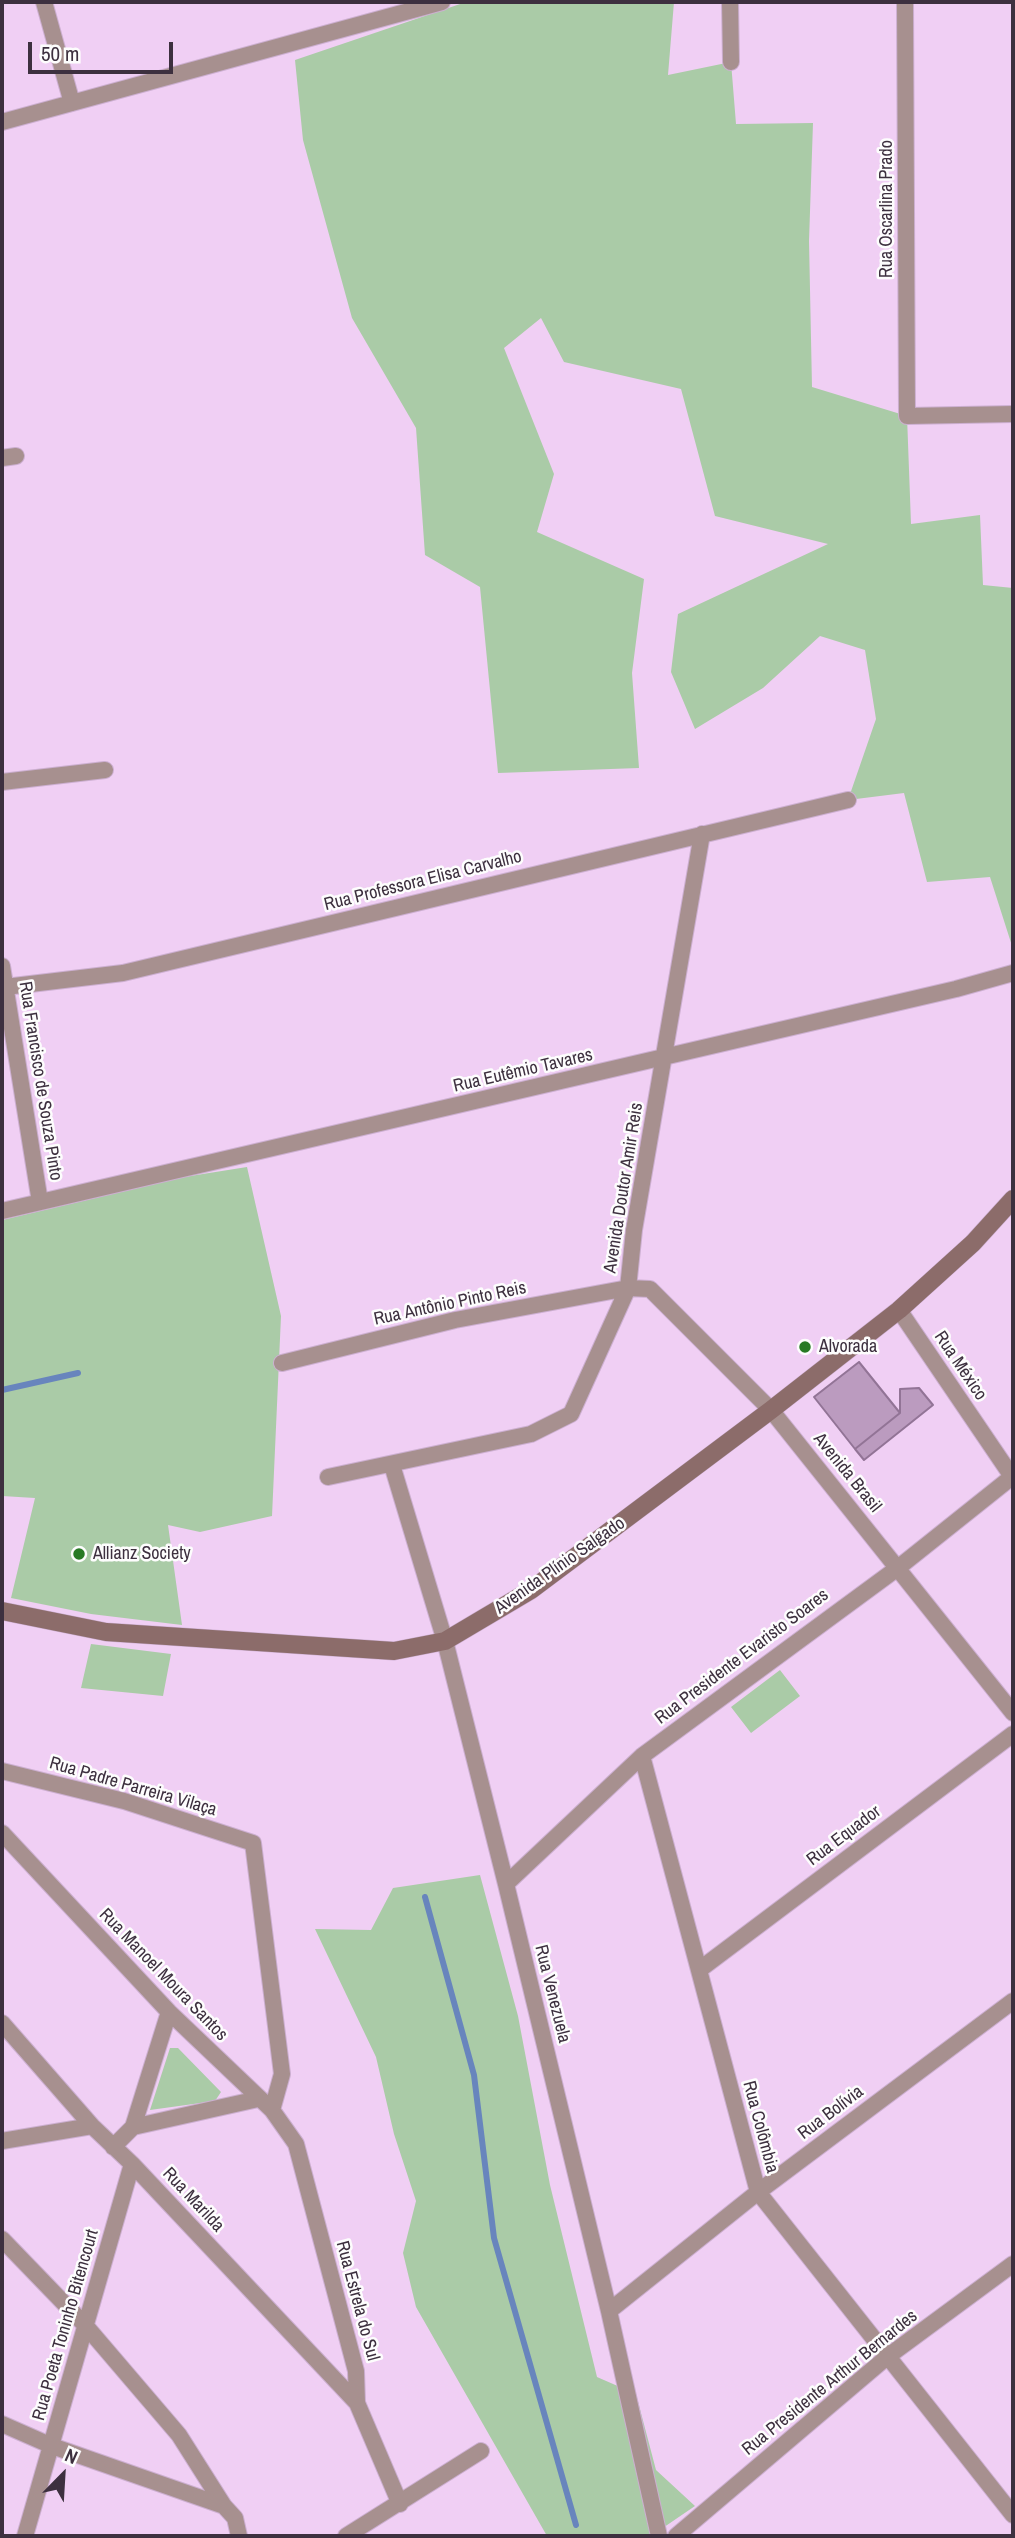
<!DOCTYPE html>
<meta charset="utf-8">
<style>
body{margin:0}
#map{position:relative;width:1015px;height:2538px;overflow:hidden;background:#f0cff4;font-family:"Archivo Narrow",sans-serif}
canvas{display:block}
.frame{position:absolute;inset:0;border:4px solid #3d303f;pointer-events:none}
.north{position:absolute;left:28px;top:2440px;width:70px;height:70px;-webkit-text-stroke:5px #fdfdfd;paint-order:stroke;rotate:24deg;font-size:19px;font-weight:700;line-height:28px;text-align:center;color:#3d303f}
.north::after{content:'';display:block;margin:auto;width:24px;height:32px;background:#3d303f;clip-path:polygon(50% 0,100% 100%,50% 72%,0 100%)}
.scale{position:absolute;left:28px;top:42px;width:145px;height:32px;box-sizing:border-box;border:4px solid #3d303f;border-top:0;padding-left:9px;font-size:21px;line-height:24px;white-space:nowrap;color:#3d303f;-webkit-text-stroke:5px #fdfdfd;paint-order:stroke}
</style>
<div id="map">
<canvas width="1015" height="2538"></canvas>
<div class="frame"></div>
<div class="north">N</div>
<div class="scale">50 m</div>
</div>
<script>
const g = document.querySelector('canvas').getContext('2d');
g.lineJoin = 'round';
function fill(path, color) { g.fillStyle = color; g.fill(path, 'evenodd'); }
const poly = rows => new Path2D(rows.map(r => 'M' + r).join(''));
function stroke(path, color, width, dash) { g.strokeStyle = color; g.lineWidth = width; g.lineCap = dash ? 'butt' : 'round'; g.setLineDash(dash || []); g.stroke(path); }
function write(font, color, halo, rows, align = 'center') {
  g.font = font + ' "Archivo Narrow",sans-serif'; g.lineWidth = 5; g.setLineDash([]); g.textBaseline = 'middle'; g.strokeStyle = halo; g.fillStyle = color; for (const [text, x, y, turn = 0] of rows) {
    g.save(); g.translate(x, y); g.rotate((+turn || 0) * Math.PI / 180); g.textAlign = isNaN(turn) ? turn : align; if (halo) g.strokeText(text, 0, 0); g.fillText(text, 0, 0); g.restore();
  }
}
const green = poly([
 [466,2,674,2,668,75,731,62,736,124,813,123,809,241,812,387,907,416,911,524,980,515,983,585,1013,588,1013,949,990,877,927,882,904,793,848,800,876,719,865,650,820,636,763,688,695,729,671,672,678,614,828,544,715,516,681,389,564,362,541,318,504,348,554,474,537,532,644,579,632,673,639,768,498,773,480,587,425,555,416,428,352,318,303,140,295,60],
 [247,1167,281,1316,272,1516,200,1532,168,1525,182,1625,91,1614,11,1598,35,1498,2,1496,2,1220,184,1177],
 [91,1644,171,1654,163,1696,81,1688],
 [780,1670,800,1696,751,1733,731,1707],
 [480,1875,518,2016,550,2185,597,2377,636,2394,656,2470,695,2506,651,2536,547,2536,416,2307,403,2253,416,2201,394,2134,376,2057,315,1929,371,1930,393,1888],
 [170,2048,178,2048,221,2092,215,2101,150,2110]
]);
const stream = poly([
 [2,1390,78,1373],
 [425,1897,474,2075,494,2238,576,2525]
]);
const building = poly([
 [859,1362,900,1413,855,1449,814,1397,859,1362],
 [919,1388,933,1405,864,1460,855,1449,900,1413,900,1389,919,1388]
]);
const street = poly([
 [44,2,72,103],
 [730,2,731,62],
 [905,2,907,416,1013,414],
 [2,122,442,2],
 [2,458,16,456],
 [2,782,105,770],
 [2,966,40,1202],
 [5,987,123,973,848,800],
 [2,1211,956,989,1013,973],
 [899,1310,1013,1478],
 [282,1363,455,1320,628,1288,650,1289,771,1410,1013,1713],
 [392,1465,445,1641,506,1884,609,2311,659,2536],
 [328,1477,531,1434,571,1414,628,1288,634,1230,702,834],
 [642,1756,758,2192,1013,2515],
 [2,1771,124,1801,253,1843,282,2074,272,2110],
 [2,1833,169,2012,272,2110,296,2144,356,2371,357,2403,400,2504],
 [506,1884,642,1756,899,1567,1013,1476],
 [699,1970,1013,1734],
 [2,2023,92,2126,132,2164,357,2403],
 [133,2127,258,2099],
 [2,2141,92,2126],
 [113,2147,133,2127,169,2012],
 [2,2239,85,2325,179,2435,224,2506,235,2518,239,2536],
 [609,2311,758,2192,1013,2001],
 [2,2424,52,2446,224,2506],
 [25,2536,132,2164],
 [346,2536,481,2451],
 [676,2536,887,2357,1013,2264]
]);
const secondary = poly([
 [2,1611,106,1632,394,1651,445,1641,531,1590,771,1410,899,1310,973,1243,1013,1199]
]);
const markers = [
 [805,1347,7,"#287a25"],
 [79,1554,7,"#287a25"]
];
const streetNames = [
 ["Rua Oscarlina Prado",887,209,-90],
 ["Rua Professora Elisa Carvalho",423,881,-14],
 ["Rua Eutêmio Tavares",523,1071,-13],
 ["Rua Francisco de Souza Pinto",40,1081,81],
 ["Avenida Doutor Amir Reis",624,1188,-81],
 ["Rua Antônio Pinto Reis",450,1304,-12],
 ["Rua México",960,1366,56],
 ["Avenida Brasil",847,1473,51],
 ["Avenida Plínio Salgado",560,1566,-35],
 ["Rua Presidente Evaristo Soares",742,1657,-37],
 ["Rua Padre Parreira Vilaça",133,1787,16],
 ["Rua Equador",844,1836,-37],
 ["Rua Manoel Moura Santos",163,1975,46],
 ["Rua Venezuela",552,1994,76],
 ["Rua Bolívia",831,2113,-37],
 ["Rua Colômbia",760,2127,75],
 ["Rua Marilda",193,2200,47],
 ["Rua Estrela do Sul",357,2301,75],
 ["Rua Poeta Toninho Bitencourt",66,2325,-74],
 ["Rua Presidente Arthur Bernardes",830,2383,-39]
];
const poiNames = [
 ["Alvorada",819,1347],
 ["Allianz Society",93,1554]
];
fill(green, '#aacba7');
stroke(stream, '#6885bd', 6);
fill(building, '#bb9bbf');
stroke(building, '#927496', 2);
stroke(street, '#ccafd0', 18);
stroke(secondary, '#ccafd0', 19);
stroke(street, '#a7908f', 16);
stroke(secondary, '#8c6c6a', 18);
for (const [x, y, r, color] of markers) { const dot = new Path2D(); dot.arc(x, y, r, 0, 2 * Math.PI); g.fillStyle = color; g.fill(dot); stroke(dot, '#fdfdfd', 2.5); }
write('18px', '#3d303f', '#fdfdfd', streetNames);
write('18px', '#3d303f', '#fdfdfd', poiNames, 'left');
</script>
